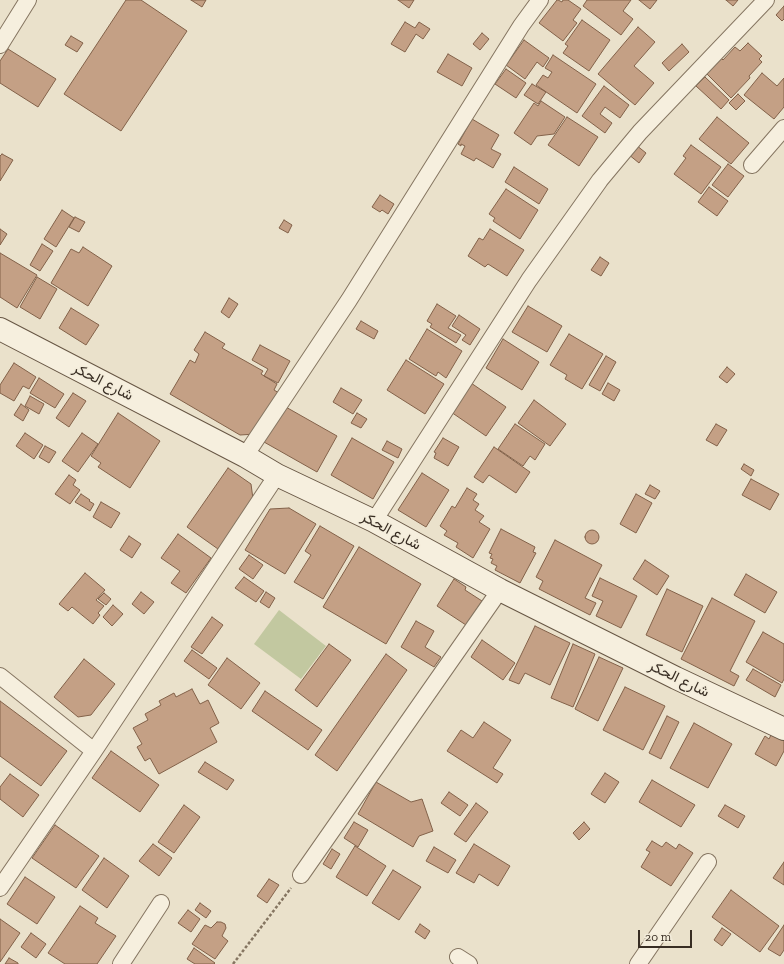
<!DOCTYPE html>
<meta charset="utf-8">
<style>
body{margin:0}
#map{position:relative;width:784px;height:964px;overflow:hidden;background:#eae1cb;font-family:"Zilla Slab",serif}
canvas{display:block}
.scale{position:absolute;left:638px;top:930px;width:54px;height:18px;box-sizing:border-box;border:2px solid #382d23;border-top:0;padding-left:5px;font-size:12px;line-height:14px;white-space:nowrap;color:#382d23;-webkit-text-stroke:3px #f3ecda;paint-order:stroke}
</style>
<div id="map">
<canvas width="784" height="964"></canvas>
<div class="scale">20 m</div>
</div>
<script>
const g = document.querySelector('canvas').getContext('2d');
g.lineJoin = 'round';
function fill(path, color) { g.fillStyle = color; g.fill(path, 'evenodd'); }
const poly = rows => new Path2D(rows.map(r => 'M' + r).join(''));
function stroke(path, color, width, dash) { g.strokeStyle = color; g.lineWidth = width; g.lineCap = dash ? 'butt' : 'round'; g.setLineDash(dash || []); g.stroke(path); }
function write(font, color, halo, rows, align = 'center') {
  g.font = font + ' "Zilla Slab",Vazirmatn,serif'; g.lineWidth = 3; g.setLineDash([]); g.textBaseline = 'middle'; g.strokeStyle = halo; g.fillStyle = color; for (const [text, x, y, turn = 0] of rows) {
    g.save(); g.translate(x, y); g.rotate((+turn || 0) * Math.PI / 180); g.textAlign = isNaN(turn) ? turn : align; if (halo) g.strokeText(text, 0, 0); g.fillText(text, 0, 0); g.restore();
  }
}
const green = poly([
 [279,610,326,646,301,679,254,644]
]);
const building = poly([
 [126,0,141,0,187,31,121,131,64,94,126,0],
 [191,0,206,0,202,7,191,0],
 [398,0,414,0,409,8,398,0],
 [557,0,558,0,562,2,563,0,568,0,581,9,573,20,577,23,563,41,539,23,557,0],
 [587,0,631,0,623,11,633,19,621,35,583,6,587,0],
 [639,0,657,0,650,9,639,0],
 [726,0,738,0,733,6,726,0],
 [784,6,784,19,782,21,776,15,784,6],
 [582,20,610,40,589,71,563,53,568,46,565,44,582,20],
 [405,22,415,28,419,22,430,29,423,39,416,34,405,52,391,44,405,22],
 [638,27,655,42,634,66,654,83,635,105,598,74,638,27],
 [482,33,489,39,480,50,473,44,482,33],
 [71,36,83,43,77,52,65,45,71,36],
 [524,40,549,58,543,67,537,62,525,79,506,65,524,40],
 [748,43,762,56,759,59,762,62,749,76,750,78,731,98,706,73,721,58,723,60,735,47,740,51,748,43],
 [682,44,689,52,669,71,662,63,682,44],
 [8,49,56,79,38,107,0,83,0,61,8,49],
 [448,54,472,68,462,86,437,72,448,54],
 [553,55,596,84,577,113,536,85,543,75,548,78,552,72,545,68,553,55],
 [506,69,526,83,516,98,495,84,506,69],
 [762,73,777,86,784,78,784,107,774,119,744,95,762,73],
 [705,77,729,100,721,109,696,86,705,77],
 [532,84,546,92,538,104,524,95,532,84],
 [604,86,629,105,620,118,605,107,600,114,612,123,605,133,582,116,604,86],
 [738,94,745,101,736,110,729,103,738,94],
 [541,101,565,117,554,134,537,136,531,145,514,133,534,103,538,106,541,101],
 [567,117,598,137,579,166,548,145,567,117],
 [717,117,749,143,731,164,699,139,717,117],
 [472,119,499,135,491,149,501,154,493,168,476,158,474,161,461,154,465,146,461,144,461,146,458,144,472,119],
 [636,145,646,153,639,163,628,154,636,145],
 [691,145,721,167,701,194,674,174,686,158,683,156,691,145],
 [2,154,13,160,0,181,0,156,2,154],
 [728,164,744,176,728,197,712,185,728,164],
 [514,167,548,189,539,204,505,182,514,167],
 [709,187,728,201,717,216,698,202,709,187],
 [506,189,538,210,520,239,493,221,495,218,489,214,506,189],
 [380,195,394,204,388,214,382,210,380,212,372,207,380,195],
 [62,210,74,218,56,247,44,239,62,210],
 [75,217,85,222,79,232,69,227,75,217],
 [284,220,292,225,288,233,279,228,284,220],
 [0,229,7,234,0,245,0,229],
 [490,229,524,250,507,276,488,264,485,267,468,256,479,238,483,240,490,229],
 [42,244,53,251,40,271,30,265,42,244],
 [83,247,112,266,88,306,51,283,71,249,79,253,83,247],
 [0,253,37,275,17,308,0,297,0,253],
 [600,257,609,263,601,276,591,270,600,257],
 [37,277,57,289,40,319,20,307,37,277],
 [229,298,238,304,229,318,221,312,229,298],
 [437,304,456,316,448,328,461,335,456,343,430,327,432,324,427,321,437,304],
 [528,306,562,326,547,352,512,332,528,306],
 [71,308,99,325,86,345,59,328,71,308],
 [459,315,480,329,470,345,462,340,466,335,452,326,459,315],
 [361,321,378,331,374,339,356,329,361,321],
 [427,329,462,351,446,378,438,372,436,376,409,359,427,329],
 [205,332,225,344,222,348,263,371,261,374,277,384,274,390,279,393,256,434,240,435,170,394,190,360,195,363,199,354,194,350,205,332],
 [569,334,603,354,582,389,565,379,567,375,550,365,569,334],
 [503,339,539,362,522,390,486,368,503,339],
 [260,345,290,361,278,383,264,376,268,369,252,360,260,345],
 [606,356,616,362,600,391,589,385,606,356],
 [406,360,444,384,425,414,387,390,406,360],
 [14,363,36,377,29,389,23,386,14,401,0,393,0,385,14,363],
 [727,367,735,374,727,383,719,377,727,367],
 [39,378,64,394,55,408,30,393,39,378],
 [471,383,506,407,486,436,451,412,471,383],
 [608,383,620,390,614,401,602,394,608,383],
 [341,388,362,400,353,414,333,402,341,388],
 [73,393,86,401,69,427,56,418,73,393],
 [30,396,44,404,39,414,25,406,30,396],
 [534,400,566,424,550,446,518,423,534,400],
 [21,404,29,410,23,421,14,415,21,404],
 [284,406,337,436,317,472,264,442,284,406],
 [118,413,160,441,130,488,98,467,101,463,91,456,118,413],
 [357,413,367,419,361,428,351,423,357,413],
 [515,424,545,444,535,460,530,456,523,466,498,449,515,424],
 [716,424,727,430,717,446,706,440,716,424],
 [25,433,43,445,34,459,16,446,25,433],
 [82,433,98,444,78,472,62,461,82,433],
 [352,438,394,462,373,499,331,475,352,438],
 [443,438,459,447,448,466,434,458,436,453,434,452,443,438],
 [387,441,402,449,398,458,382,450,387,441],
 [45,446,56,452,49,463,39,457,45,446],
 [494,447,530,472,516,493,489,475,483,483,474,477,494,447],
 [744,464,754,470,751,476,741,469,744,464],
 [228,468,251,484,253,499,218,549,187,527,228,468],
 [422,473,449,490,426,527,398,510,422,473],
 [69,475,76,480,73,485,80,490,70,504,55,494,69,475],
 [751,479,779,494,770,510,742,495,751,479],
 [650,485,660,491,655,499,645,494,650,485],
 [467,488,477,494,473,500,479,504,475,510,484,516,479,522,490,529,473,558,456,547,458,543,444,535,447,531,440,526,452,506,455,508,467,488],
 [81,494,90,500,89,501,94,504,90,511,75,502,81,494],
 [636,494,652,503,636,533,620,524,636,494],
 [101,502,120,513,111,528,93,517,101,502],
 [289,508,316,524,285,574,245,550,270,509,289,508],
 [320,526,354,546,323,599,294,582,311,555,305,551,320,526],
 [501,529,535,547,533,552,536,553,520,583,495,570,497,566,491,563,493,559,490,558,492,554,489,553,501,529],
 '585 537a7 7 0 1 1 14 0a7 7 0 1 1-14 0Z',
 [178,534,211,558,186,593,171,583,180,571,161,558,178,534],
 [129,536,141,544,132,558,120,550,129,536],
 [555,540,602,565,585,598,596,603,590,615,539,589,543,581,536,577,555,540],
 [359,547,421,584,386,644,323,607,359,547],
 [249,555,263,565,253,579,239,569,249,555],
 [645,560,669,576,657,595,633,579,645,560],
 [85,573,105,590,96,600,104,606,98,613,100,615,93,624,72,607,68,611,59,604,85,573],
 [746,574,777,592,765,613,734,595,746,574],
 [244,577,264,591,256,602,235,588,244,577],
 [600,578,637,596,621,628,596,616,603,601,592,596,600,578],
 [454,579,466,587,465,590,482,601,466,625,437,606,454,579],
 [667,589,703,606,682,652,646,635,667,589],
 [141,592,154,602,144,614,132,604,141,592],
 [266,592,275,598,269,608,260,602,266,592],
 [104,593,111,599,106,605,98,599,104,593],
 [712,598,755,621,730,671,739,676,734,686,681,659,712,598],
 [113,605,123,614,112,626,103,617,113,605],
 [212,617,223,625,202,654,191,647,212,617],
 [416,621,434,631,425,647,441,657,434,667,401,647,416,621],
 [535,626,570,643,550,685,525,673,519,684,509,680,535,626],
 [763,632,784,644,784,679,782,683,746,662,763,632],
 [482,640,515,663,503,680,471,657,482,640],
 [329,644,351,660,317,707,295,690,329,644],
 [573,644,595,654,573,707,551,698,573,644],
 [192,650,217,668,209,679,184,661,192,650],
 [386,654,407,670,337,771,315,755,386,654],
 [599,657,623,668,598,721,575,709,599,657],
 [227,658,260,683,241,709,208,685,227,658],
 [84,659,115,684,91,715,78,717,54,697,84,659],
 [753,669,781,685,775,697,746,680,753,669],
 [625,687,665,706,643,750,603,730,625,687],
 [192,689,200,704,208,700,219,723,210,728,217,742,159,774,150,758,145,761,137,747,142,744,133,728,148,720,145,714,161,705,159,701,174,693,176,697,192,689],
 [265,691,322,730,308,750,252,711,265,691],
 [0,701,67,751,41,786,0,756,0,701],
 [667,716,679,722,661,759,649,753,667,716],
 [484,722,511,740,493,768,503,774,497,783,447,751,461,730,473,738,484,722],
 [694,723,732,744,708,788,670,768,694,723],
 [772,733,784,740,784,751,776,766,755,754,765,736,769,739,772,733],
 [111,751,159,785,140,812,92,778,111,751],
 [205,762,234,780,227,790,198,772,205,762],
 [605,773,619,782,605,803,591,794,605,773],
 [10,774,39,795,23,817,0,799,0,787,10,774],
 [652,780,695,805,681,827,639,802,652,780],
 [376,782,411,802,422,799,433,831,419,836,413,847,358,814,376,782],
 [449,792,468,805,460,816,441,803,449,792],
 [476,803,488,812,466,842,454,834,476,803],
 [184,805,200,817,174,853,158,842,184,805],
 [725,805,745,816,738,828,718,816,725,805],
 [354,822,368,830,358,847,344,838,354,822],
 [584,822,590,829,579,840,573,833,584,822],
 [55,825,99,856,76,888,32,858,55,825],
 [652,841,662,847,666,842,676,849,679,844,693,853,671,886,641,867,650,852,646,850,652,841],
 [153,844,172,858,159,876,139,861,153,844],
 [474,844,510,866,498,886,479,874,474,883,456,873,474,844],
 [355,846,386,866,367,896,336,877,355,846],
 [434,847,456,860,448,873,426,861,434,847],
 [332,849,340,854,331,869,323,864,332,849],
 [104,858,129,876,107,908,82,890,104,858],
 [784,862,784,885,773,878,784,862],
 [393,870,421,887,399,920,372,903,393,870],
 [25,877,55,897,37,924,7,904,25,877],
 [269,879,279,885,267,903,257,896,269,879],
 [731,890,779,926,760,952,712,917,731,890],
 [200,903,211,911,206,918,195,910,200,903],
 [80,906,98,918,95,923,116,936,97,964,65,964,48,953,80,906],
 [188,910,200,919,191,932,178,923,188,910],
 [0,919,20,933,0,962,0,919],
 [217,922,221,922,225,924,226,928,222,936,228,941,215,959,192,944,205,925,211,928,217,922],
 [420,924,430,931,425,939,415,932,420,924],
 [784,925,784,950,780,956,768,949,784,925],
 [722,928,731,934,722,946,714,940,722,928],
 [31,933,46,944,36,958,21,947,31,933],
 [194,948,215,963,214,964,195,964,187,959,194,948],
 [9,958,18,963,18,964,5,964,9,958]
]);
const path = poly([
 [233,964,291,888]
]);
const street = poly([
 [0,45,28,0],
 [752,165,784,128],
 [245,456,349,300,521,26,540,0],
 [374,521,529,280,600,180,640,132,766,0],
 [0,676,94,751],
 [301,875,500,590],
 [0,888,94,751,277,475],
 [458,957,469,964],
 [121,964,161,903],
 [638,964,708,862]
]);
const secondary = poly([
 [0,329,245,456,277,475,374,521,500,590,676,678,784,729]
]);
const streetNames = [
 ["شارع الحكر",103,382,27],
 ["شارع الحكر",391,531,28],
 ["شارع الحكر",679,679,26]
];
fill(green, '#c2c8a0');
fill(building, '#c4a085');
stroke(building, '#826149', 1);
stroke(street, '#857561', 18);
stroke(secondary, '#675644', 24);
stroke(path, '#857561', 2.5, [3, 2]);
stroke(street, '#f6efde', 16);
stroke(secondary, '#f6efde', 22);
write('15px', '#382d23', '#f3ecda', streetNames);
</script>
